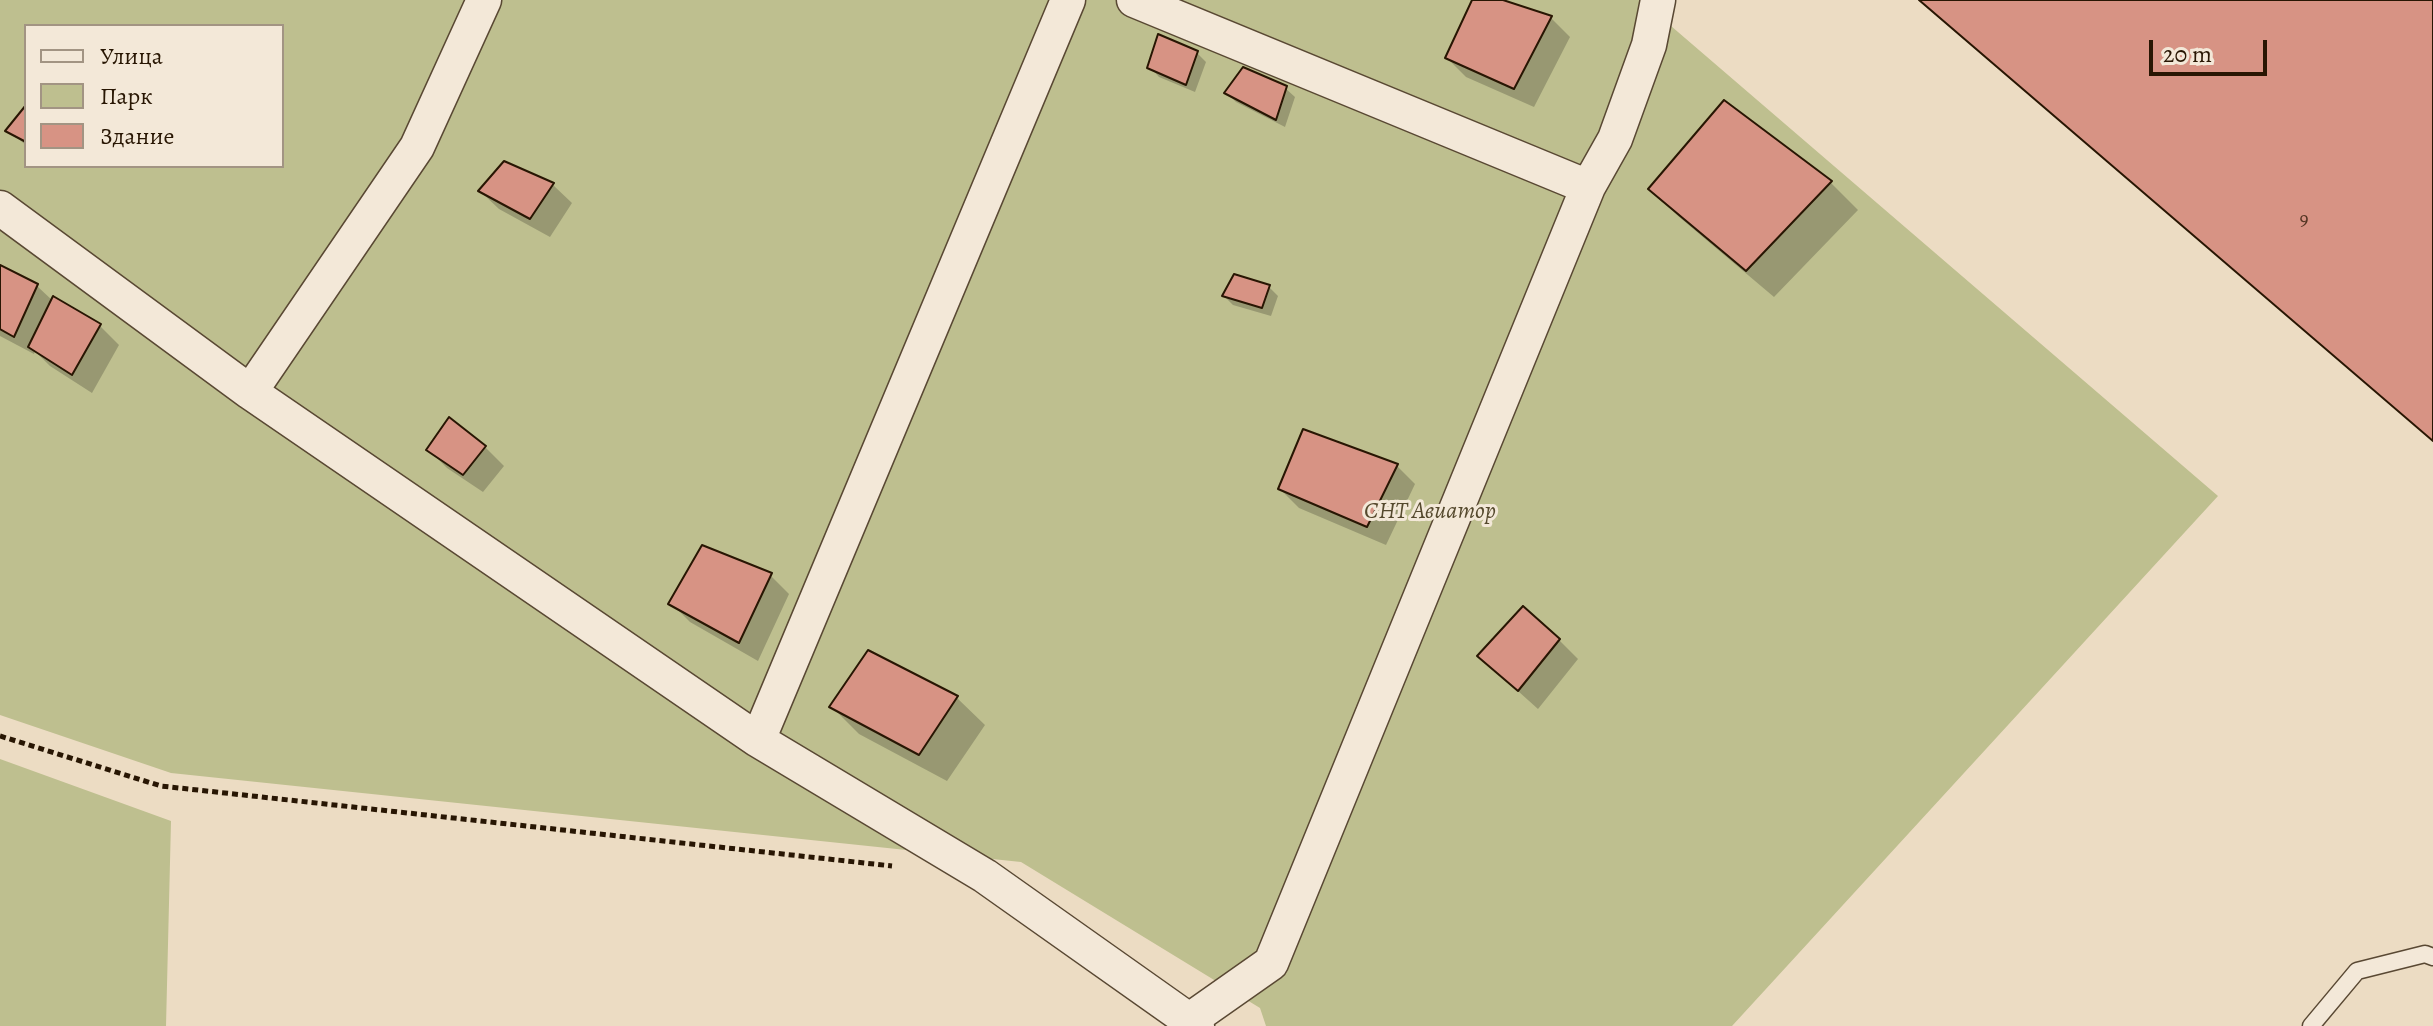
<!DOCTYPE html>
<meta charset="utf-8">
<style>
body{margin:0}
#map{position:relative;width:2433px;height:1026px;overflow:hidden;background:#ecdcc3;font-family:Alegreya,serif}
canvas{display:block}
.legend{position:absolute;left:24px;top:24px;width:260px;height:144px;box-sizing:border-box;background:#f3e8d8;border:2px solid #a29483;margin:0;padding:10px 14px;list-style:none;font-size:24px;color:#281603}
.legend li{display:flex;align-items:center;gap:16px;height:40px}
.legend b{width:40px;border:2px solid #a29483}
.scale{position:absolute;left:2149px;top:40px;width:118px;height:36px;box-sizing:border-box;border:4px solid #281603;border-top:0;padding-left:10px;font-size:24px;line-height:28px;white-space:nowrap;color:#281603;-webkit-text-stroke:6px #f3e8d8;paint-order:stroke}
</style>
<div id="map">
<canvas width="2433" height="1026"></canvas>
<ul class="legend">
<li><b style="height:10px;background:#f3e8d8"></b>Улица</li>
<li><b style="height:22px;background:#bebf8f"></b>Парк</li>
<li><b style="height:22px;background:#d79384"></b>Здание</li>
</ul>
<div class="scale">20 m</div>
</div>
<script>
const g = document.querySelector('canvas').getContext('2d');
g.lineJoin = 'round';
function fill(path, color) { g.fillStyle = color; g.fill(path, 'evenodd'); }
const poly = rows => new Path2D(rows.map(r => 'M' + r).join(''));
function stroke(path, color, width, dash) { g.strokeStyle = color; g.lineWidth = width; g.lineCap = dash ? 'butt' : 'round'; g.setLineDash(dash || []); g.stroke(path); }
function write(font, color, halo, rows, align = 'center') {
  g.font = font + ' Alegreya,serif'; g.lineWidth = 6; g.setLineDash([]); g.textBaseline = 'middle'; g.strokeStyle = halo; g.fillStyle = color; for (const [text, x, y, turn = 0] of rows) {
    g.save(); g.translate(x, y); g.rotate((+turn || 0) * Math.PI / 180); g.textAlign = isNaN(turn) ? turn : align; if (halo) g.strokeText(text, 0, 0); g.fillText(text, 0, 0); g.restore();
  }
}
const green = poly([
 [0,0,1675,0,1671,26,2218,496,1732,1026,1266,1026,1260,1008,1021,862,171,773,0,715],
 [26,26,282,26,282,166,26,166],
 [0,759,171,821,166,1026,0,1026]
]);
const shadow = poly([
 [1475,0,1496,0,1551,18,1570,37,1534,107,1466,77,1447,58],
 [1918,0,2433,0,2433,441],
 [1197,53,1206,62,1195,92,1159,77,1150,67],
 [1285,88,1295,97,1285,127,1236,102,1227,93],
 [26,109,26,145,8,131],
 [504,164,553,185,572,203,550,237,499,209,480,191],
 [1830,182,1858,210,1774,297,1678,216,1651,189],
 [0,267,37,286,53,301,100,326,119,345,92,393,50,366,35,351,34,354,0,336],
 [1269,287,1278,296,1271,316,1233,305,1224,296],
 [485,447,504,466,483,492,447,468,428,449],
 [1396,465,1415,484,1386,545,1299,508,1280,489],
 [770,575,789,594,758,661,690,622,671,603],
 [1559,640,1578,659,1538,709,1479,656],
 [869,652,957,698,985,725,947,781,859,734,831,706]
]);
const building = poly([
 [1472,0,1503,0,1552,16,1514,89,1445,58,1472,0],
 [1919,0,2433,0,2433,441,1919,0],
 [1158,34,1198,51,1186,85,1147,68,1158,34],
 [1243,67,1287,86,1276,120,1224,93,1243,67],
 [1724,100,1832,181,1746,271,1648,189,1724,100],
 [26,105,26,142,5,131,26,105],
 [504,161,554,183,530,219,478,191,504,161],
 [0,265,38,284,14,337,0,329,0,265],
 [1234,274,1270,285,1262,308,1222,296,1234,274],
 [53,296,101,324,72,375,28,347,53,296],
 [449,417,486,446,463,475,426,450,449,417],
 [1303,429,1398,464,1367,527,1278,489,1303,429],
 [702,545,772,573,739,643,668,604,702,545],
 [1523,606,1560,639,1518,691,1477,656,1523,606],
 [868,650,958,696,919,755,829,707,868,650]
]);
const path = poly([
 [0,736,161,786,892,866]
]);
const service = poly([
 [2311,1026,2357,971,2425,954,2433,957]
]);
const minor = poly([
 [1134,0,1588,187],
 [0,208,250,392,758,740,985,876,1197,1026],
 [250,392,417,147,484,0],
 [758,740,1068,0],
 [1190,1020,1271,963,1588,187,1615,139,1649,45,1658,0]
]);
const numberNames = [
 ["9",2304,220]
];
const parkNames = [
 ["СНТ Авиатор",1430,512]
];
fill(green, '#bebf8f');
fill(shadow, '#0003');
fill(building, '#d79384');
stroke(building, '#281603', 2);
stroke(service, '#594833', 19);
stroke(minor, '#594833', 37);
stroke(path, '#281603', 5, [6, 4]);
stroke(service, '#f3e8d8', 16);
stroke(minor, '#f3e8d8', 34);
write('20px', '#543523', null, numberNames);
write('italic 24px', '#55492d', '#f3e8d8', parkNames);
</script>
